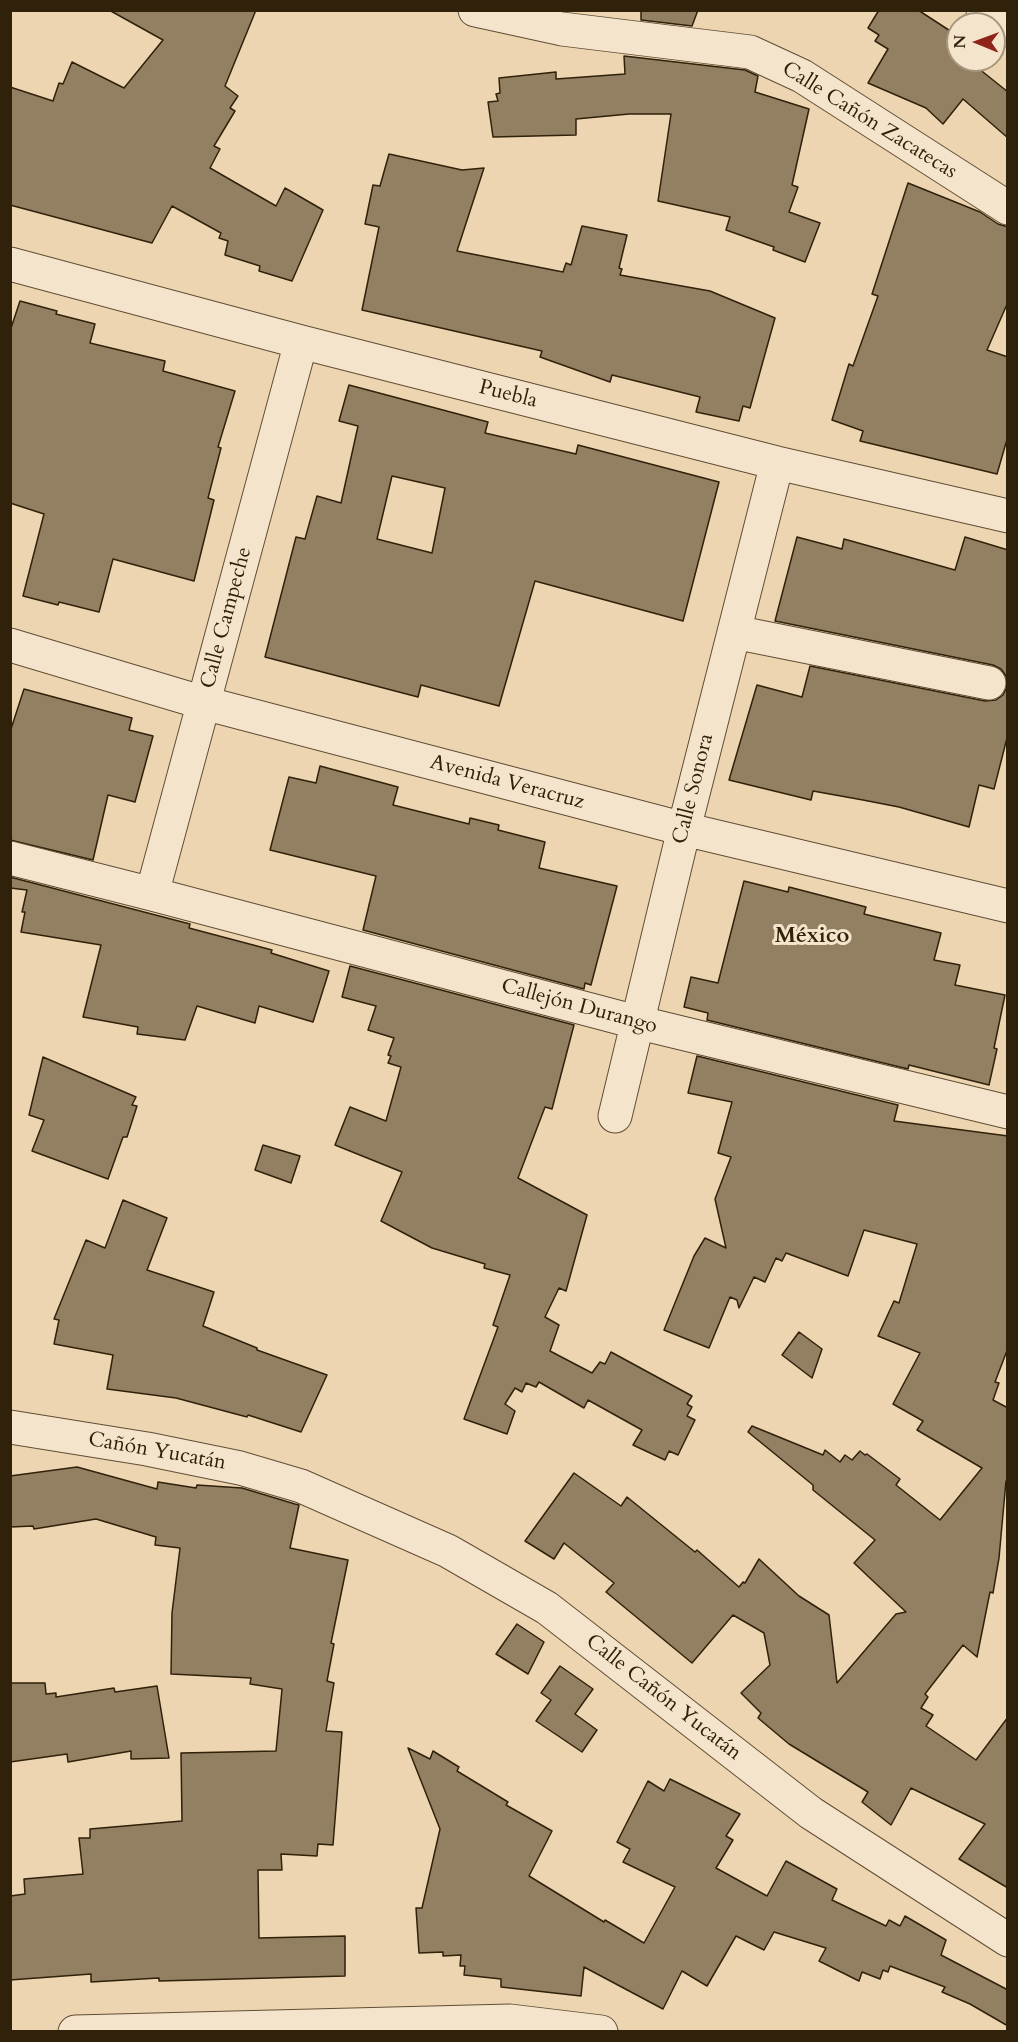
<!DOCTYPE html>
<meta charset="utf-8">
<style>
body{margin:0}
#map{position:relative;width:1018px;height:2042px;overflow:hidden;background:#eed5b1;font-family:Cardo,serif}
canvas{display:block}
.frame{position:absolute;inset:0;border:12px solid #30210a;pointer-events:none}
.north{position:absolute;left:946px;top:12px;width:60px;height:60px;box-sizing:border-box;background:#f4e4cc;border:2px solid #a6967e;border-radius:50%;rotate:271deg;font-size:16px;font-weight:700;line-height:24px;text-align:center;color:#30210a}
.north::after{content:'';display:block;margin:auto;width:21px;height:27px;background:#8f2418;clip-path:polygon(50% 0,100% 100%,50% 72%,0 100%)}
</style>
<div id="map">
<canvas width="1018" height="2042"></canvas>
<div class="frame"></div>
<div class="north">N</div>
</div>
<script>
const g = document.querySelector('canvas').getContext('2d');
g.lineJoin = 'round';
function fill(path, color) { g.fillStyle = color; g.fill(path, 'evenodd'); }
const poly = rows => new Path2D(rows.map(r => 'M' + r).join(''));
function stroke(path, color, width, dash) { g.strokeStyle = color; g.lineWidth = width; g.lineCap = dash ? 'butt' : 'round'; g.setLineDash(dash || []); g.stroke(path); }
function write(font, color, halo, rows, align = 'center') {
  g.font = font + ' Cardo,serif'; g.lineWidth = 6; g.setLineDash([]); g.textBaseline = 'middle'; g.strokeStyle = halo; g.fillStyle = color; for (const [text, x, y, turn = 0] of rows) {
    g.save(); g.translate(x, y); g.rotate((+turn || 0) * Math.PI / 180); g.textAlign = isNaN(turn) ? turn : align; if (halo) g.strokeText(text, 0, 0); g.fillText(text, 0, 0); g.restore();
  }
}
const building = poly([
 [109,10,256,10,225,86,238,96,230,108,235,111,214,146,220,149,210,168,276,206,285,188,323,210,292,281,259,271,260,266,225,255,228,241,219,238,221,233,172,206,152,243,10,205,10,87,53,101,59,83,63,84,72,62,124,88,163,40,109,10],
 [641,10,698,10,692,26,641,20,641,10],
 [879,10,918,10,958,36,958,60,968,60,1008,92,1008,138,963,99,943,124,926,108,868,83,888,49,875,41,879,35,868,28,879,10],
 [624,56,745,70,758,76,755,92,809,109,792,185,798,187,789,212,820,223,805,262,773,250,774,247,726,230,730,217,658,201,671,114,629,114,576,119,576,135,493,137,488,102,498,101,496,94,500,93,499,78,556,72,556,79,625,74,624,56],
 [389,154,462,170,484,168,457,251,563,272,566,263,571,265,582,226,627,235,619,268,622,269,620,275,710,291,775,318,750,408,743,406,739,421,696,412,700,397,612,375,610,382,540,357,542,351,362,310,379,227,365,224,373,185,380,186,389,154],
 [908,183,980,212,998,224,1008,227,1008,302,987,350,1008,357,1008,436,997,474,860,441,863,431,832,420,849,364,853,366,878,296,872,294,908,183],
 [20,301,57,311,56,314,95,324,90,343,165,361,163,371,235,391,218,447,221,448,208,498,214,500,194,581,113,559,99,612,59,602,58,605,23,596,44,514,10,503,10,331,20,301],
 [349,385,488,422,485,433,576,454,578,445,719,482,683,621,535,581,499,706,421,685,418,697,265,657,296,537,305,539,317,496,341,503,358,426,339,421,349,385],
 [392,476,445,488,432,553,377,539,392,476],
 [797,537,842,549,844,539,955,570,965,537,1008,550,1008,734,994,789,979,785,969,827,899,807,863,800,813,791,811,800,729,780,757,685,802,697,810,666,985,701,996,700,1003,695,1007,687,1006,676,1001,669,993,665,775,621,797,537],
 [24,689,132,718,129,730,153,736,135,802,108,795,93,860,10,840,10,732,24,689],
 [320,766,398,787,393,805,469,824,470,818,499,825,498,830,545,842,539,868,617,886,591,985,585,983,584,989,363,930,376,876,270,850,289,777,316,783,320,766],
 [10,877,190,924,189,928,272,950,271,953,329,971,313,1022,259,1006,255,1023,197,1006,185,1040,137,1034,138,1027,83,1017,101,945,21,932,25,912,22,912,27,890,10,888,10,877],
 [744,881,788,892,789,887,866,907,864,914,941,933,934,960,960,965,955,985,1005,995,994,1048,997,1049,989,1085,909,1065,908,1069,707,1020,708,1013,684,1007,691,977,718,983,744,881],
 [350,966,574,1025,552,1109,545,1107,518,1178,587,1215,566,1291,559,1288,545,1317,559,1325,550,1351,592,1373,600,1362,605,1364,611,1352,692,1396,687,1404,692,1407,687,1416,695,1420,678,1455,669,1451,665,1460,633,1445,642,1430,588,1400,584,1408,539,1382,536,1387,526,1383,522,1392,515,1388,505,1404,515,1411,507,1434,464,1419,498,1327,493,1325,510,1275,484,1268,485,1264,432,1248,381,1221,402,1172,335,1145,350,1107,386,1121,401,1067,388,1063,391,1056,388,1055,394,1038,368,1030,376,1006,342,997,350,966],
 [697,1056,898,1105,894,1121,1008,1136,1008,1348,995,1382,999,1383,993,1400,1008,1408,1008,1482,1006,1481,999,1558,993,1593,990,1592,977,1657,963,1645,925,1694,928,1697,921,1708,933,1715,926,1726,976,1760,1008,1717,1008,1888,959,1859,985,1824,911,1788,891,1825,862,1802,868,1792,789,1744,758,1718,761,1713,741,1693,770,1665,764,1633,733,1615,692,1663,606,1592,614,1583,564,1543,554,1559,525,1541,574,1473,621,1506,627,1497,695,1552,697,1550,739,1587,743,1582,745,1583,759,1559,799,1596,829,1615,837,1683,896,1614,906,1612,854,1563,875,1540,813,1490,813,1485,748,1432,752,1426,823,1455,825,1450,840,1462,845,1455,852,1460,860,1451,865,1455,867,1454,900,1479,896,1485,940,1520,982,1468,917,1430,923,1421,893,1404,920,1353,878,1336,894,1301,899,1303,917,1244,864,1230,848,1276,786,1253,782,1261,776,1258,765,1282,754,1277,739,1308,737,1300,730,1297,709,1348,664,1330,694,1256,705,1238,726,1248,715,1199,731,1157,718,1153,732,1102,688,1093,697,1056],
 [43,1057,136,1097,132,1105,137,1106,127,1137,123,1137,108,1179,32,1151,44,1120,29,1115,43,1057],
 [263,1145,300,1156,291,1183,255,1170,263,1145],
 [123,1200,167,1218,147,1270,214,1292,203,1326,257,1348,257,1350,327,1375,301,1432,248,1415,247,1417,176,1398,107,1389,113,1355,54,1344,59,1320,54,1319,86,1240,105,1248,123,1200],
 [799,1332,822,1349,812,1378,782,1355,799,1332],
 [77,1467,157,1489,158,1482,196,1488,197,1485,242,1488,295,1504,299,1505,290,1548,348,1560,331,1643,334,1644,327,1681,334,1683,326,1731,342,1732,333,1845,318,1844,317,1856,281,1854,282,1870,258,1870,259,1938,345,1936,345,1976,159,1981,159,1978,91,1982,91,1974,10,1980,10,1896,25,1894,24,1879,83,1874,79,1838,90,1838,90,1829,182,1821,181,1753,276,1751,282,1689,250,1684,251,1678,171,1674,172,1613,180,1548,155,1545,156,1537,96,1519,34,1529,33,1526,10,1527,10,1476,77,1467],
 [517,1624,544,1642,528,1674,496,1654,517,1624],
 [560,1666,593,1689,575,1714,597,1730,582,1752,536,1721,551,1700,541,1693,560,1666],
 [10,1683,45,1683,46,1694,56,1693,56,1697,114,1688,115,1692,157,1686,169,1758,131,1759,131,1751,68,1762,67,1754,10,1762,10,1683],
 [408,1748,430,1759,433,1751,459,1767,457,1771,508,1802,506,1805,552,1831,529,1876,604,1922,605,1920,644,1943,675,1887,623,1862,630,1849,617,1842,648,1781,664,1791,670,1779,740,1814,726,1836,733,1840,716,1868,767,1896,786,1861,837,1889,832,1900,886,1926,889,1920,900,1926,905,1916,946,1940,941,1955,1008,1990,1008,2026,970,2004,942,1992,945,1987,890,1966,888,1972,883,1970,880,1979,862,1972,859,1981,819,1961,826,1948,774,1932,764,1950,736,1936,707,1986,682,1971,663,2009,584,1967,581,1996,501,1987,501,1979,464,1975,465,1966,460,1966,461,1955,443,1956,443,1952,419,1953,416,1908,422,1908,440,1829,408,1748]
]);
const minor = poly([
 [475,10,562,29,750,52,802,76,1008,208],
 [983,10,1008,30],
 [10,264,301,342,777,463,1008,516],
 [734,632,989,683],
 [10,645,204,703,684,829,1008,906],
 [10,858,152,894,636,1022,1008,1112],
 [152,894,301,342],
 [615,1116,684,829,777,463],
 [10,1427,147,1449,240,1468,301,1486,448,1551,547,1608,811,1813,1008,1940],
 [75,2032,510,2021,601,2032]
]);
const streetNames = [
 ["Calle Cañón Zacatecas",869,121,32],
 ["Puebla",508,395,14],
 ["Calle Campeche",227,618,-75],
 ["Avenida Veracruz",507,783,15],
 ["Calle Sonora",694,789,-76],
 ["Callejón Durango",579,1007,15],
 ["Cañón Yucatán",157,1452,10],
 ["Calle Cañón Yucatán",663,1698,38]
];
const neighbourhoodNames = [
 ["México",812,937]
];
fill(building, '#937f61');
stroke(building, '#30210a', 1.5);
stroke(minor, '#604e34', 35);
stroke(minor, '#f4e4cc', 33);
write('21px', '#30210a', '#f4e4cc', streetNames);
write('bold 22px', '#30210a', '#f4e4cc', neighbourhoodNames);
</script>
